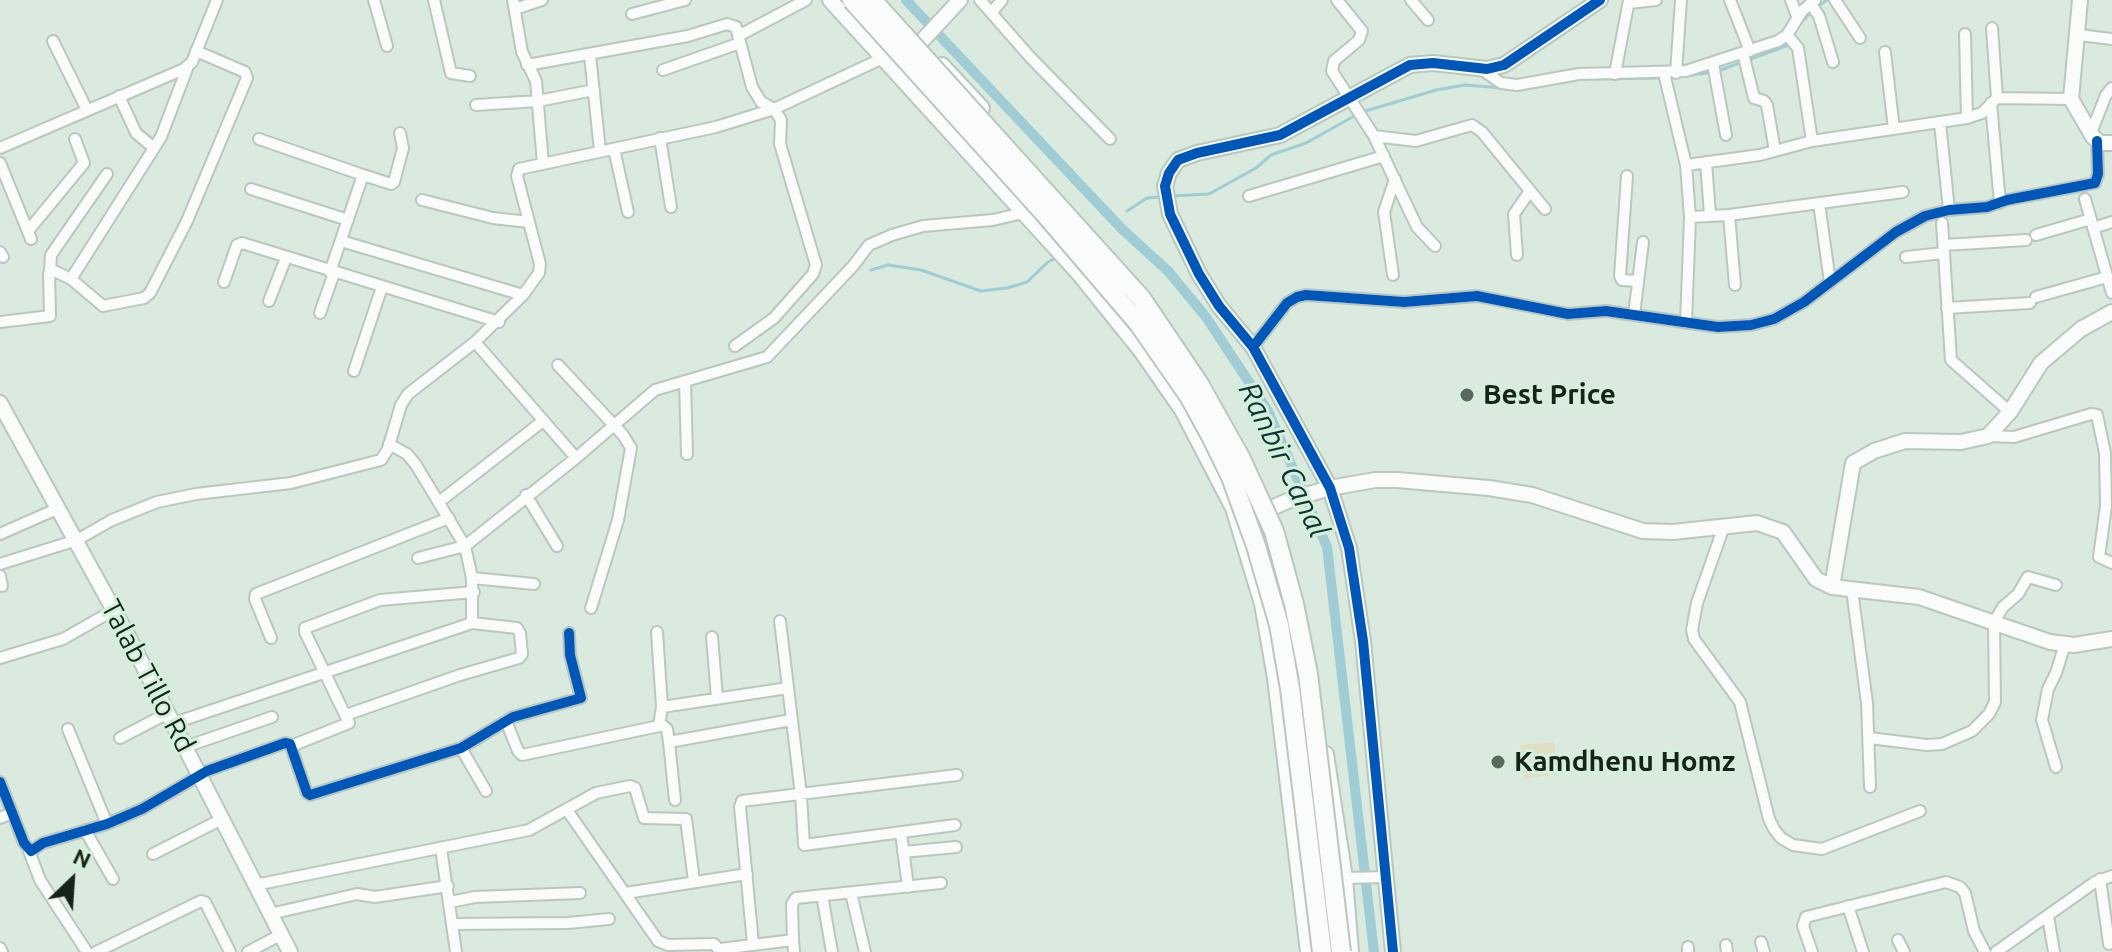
<!DOCTYPE html>
<style>
body{margin:0}
#map{position:relative;width:2112px;height:952px;overflow:hidden;background:#daeade;font-family:Ubuntu,sans-serif}
canvas{display:block}
.north{position:absolute;left:32px;top:840px;width:80px;height:80px;-webkit-text-stroke:6px #d3f1da;paint-order:stroke;rotate:25deg;font-size:22px;font-weight:700;line-height:32px;text-align:center;color:#17221a}
.north::after{content:'';display:block;margin:auto;width:28px;height:36px;background:#17221a;clip-path:polygon(50% 0,100% 100%,50% 72%,0 100%)}
</style>
<div id="map">
<canvas width="2112" height="952"></canvas>
<div class="north">N</div>
</div>
<script>
const g = document.querySelector('canvas').getContext('2d');
g.lineJoin = 'round';
function fill(path, color) { g.fillStyle = color; g.fill(path, 'evenodd'); }
const poly = rows => new Path2D(rows.map(r => 'M' + r).join(''));
function stroke(path, color, width, dash) { g.strokeStyle = color; g.lineWidth = width; g.lineCap = dash ? 'butt' : 'round'; g.setLineDash(dash || []); g.stroke(path); }
function write(font, color, halo, rows, align = 'center') {
  g.font = font + ' Ubuntu,sans-serif'; g.lineWidth = 6; g.setLineDash([]); g.textBaseline = 'middle'; g.strokeStyle = halo; g.fillStyle = color; for (const [text, x, y, turn = 0] of rows) {
    g.save(); g.translate(x, y); g.rotate((+turn || 0) * Math.PI / 180); g.textAlign = isNaN(turn) ? turn : align; if (halo) g.strokeText(text, 0, 0); g.fillText(text, 0, 0); g.restore();
  }
}
const green = poly([
 [1554,742,1558,774,1524,779,1520,745]
]);
const stream = poly([
 [1817,7,1827,0],
 [1800,24,1811,12],
 [1677,77,1715,72,1786,46,1789,40],
 [1593,79,1662,78],
 [1362,112,1436,90,1465,85,1503,88],
 [1172,196,1209,194,1256,168,1271,155,1306,143,1356,115],
 [1127,211,1147,198,1161,197],
 [871,270,888,265,921,270,981,291,1007,288,1027,282,1048,262,1058,257]
]);
const canal = poly([
 [906,0,1122,229,1168,271,1206,317,1268,411,1327,547,1374,952]
]);
const street = poly([
 [374,0,387,46],
 [434,0,451,73,470,76],
 [513,0,522,52,536,81,543,164],
 [980,0,1030,57,1110,139],
 [1337,0,1362,31,1359,40,1334,61,1332,71,1374,136,1417,227,1435,246],
 [1411,0,1428,20],
 [1730,0,1750,51],
 [1791,0,1797,16],
 [1835,0,1860,38],
 [1629,3,1656,0],
 [1811,4,1819,16,1833,62],
 [515,9,542,0],
 [992,12,1002,0],
 [632,14,685,0],
 [1992,28,1997,98],
 [1965,34,1967,118],
 [1787,35,1798,48,1812,141],
 [2079,35,2112,39],
 [738,36,806,0],
 [53,41,87,110],
 [1885,52,1894,129],
 [1743,53,1754,98,1764,101,1767,105,1775,151],
 [590,55,600,151],
 [1713,64,1726,135],
 [527,65,688,36,727,24,736,27,752,87,761,102,774,109,781,120,780,144,816,265,813,274,774,318,735,346],
 [1481,69,1501,83,1517,85,1579,74,1686,71,1778,41,1787,35,1802,11,1815,0],
 [663,70,740,43],
 [1664,73,1686,165,1690,217,1686,323],
 [1676,73,1681,0],
 [1615,74,1629,0],
 [119,96,136,133,154,148],
 [1991,103,2000,203],
 [476,105,538,101,594,90],
 [1940,123,1949,210],
 [2091,133,2106,95,2112,88],
 [1374,136,1416,141,1472,125,1482,132,1545,209],
 [660,138,671,207],
 [259,139,363,175],
 [0,148,184,69,192,62,217,0],
 [614,149,628,212],
 [1706,162,1710,215],
 [0,163,31,239],
 [1686,165,1760,155,1812,141,1967,118,1982,113,1997,98,2071,99],
 [1627,176,1620,276,1622,280,1638,281],
 [251,189,348,220],
 [1249,196,1384,156],
 [2085,199,2112,293],
 [422,200,493,218,529,222],
 [1819,203,1830,282],
 [1729,215,1735,285],
 [1690,217,1729,215,1903,192],
 [1942,223,1951,360,2010,412],
 [2093,228,2112,222],
 [28,231,84,163,75,139],
 [2036,235,2091,219],
 [341,241,523,295],
 [1944,245,2026,240],
 [0,252,3,257],
 [1517,255,1514,214,1530,191],
 [1906,257,1944,253],
 [50,270,51,255,107,174],
 [330,272,363,175,391,184,394,182,403,148,400,133],
 [1393,275,1384,212,1395,179],
 [71,279,161,137,188,66],
 [224,282,237,245,242,243,499,322],
 [2036,297,2107,277],
 [269,301,286,258],
 [1947,308,2030,303],
 [320,313,334,273],
 [1634,315,1643,242],
 [0,322,50,316,49,273,52,270,71,279,103,306,144,298,150,293,187,221,247,78,245,72,196,51],
 [475,342,523,295,539,273,540,264,517,176,519,169,716,127,774,109,883,58],
 [1253,347,1287,303,1297,297,1306,295,1404,302,1477,296,1568,314,1606,311,1718,327,1751,325,1774,319,1804,302,1896,232,1925,216,1949,210,1987,207,2007,200,2095,183,2098,174,2097,141],
 [558,365,623,435,631,448,618,520,591,608],
 [354,371,382,287],
 [685,381,687,454],
 [1988,436,2014,437,2091,414,2097,415,2105,453,2106,506,2099,557,2112,563],
 [526,495,557,546],
 [439,502,543,421],
 [1724,526,1697,603,1692,630,1694,639,1740,702,1769,819,1774,829,1781,838,1793,845,1822,849,1920,811],
 [0,534,59,508],
 [418,558,465,546,576,458,655,390,767,357,853,266,869,245,892,235,923,226,993,220,1023,213],
 [0,564,77,540,112,520,157,502,196,494,291,483,381,460,388,449,401,405,408,394,475,342,576,458],
 [0,576,2,586],
 [472,578,534,584],
 [1852,590,1867,703,1870,787],
 [780,621,801,795,804,845,955,825],
 [712,637,717,698],
 [271,638,255,599,256,594,449,518],
 [0,658,63,639,114,610],
 [662,707,788,688],
 [346,715,460,675,519,658,522,654,520,633,517,628,472,623],
 [506,721,518,751,522,755,659,726,662,707,657,632],
 [174,723,472,623,472,578,465,546,416,465,407,454,389,444],
 [661,724,667,729,669,742,675,800],
 [68,729,107,824],
 [120,738,168,713],
 [1869,738,1927,745,1942,744,1972,731,1989,714,1995,702,1994,622,2003,607,2018,594,2028,577,2056,585],
 [669,742,791,720],
 [291,746,349,723,305,632,305,628,380,600,474,592],
 [185,747,272,717],
 [461,748,486,791],
 [2056,767,2042,720,2048,689,2056,673,2065,644],
 [0,782,24,843,31,851,43,843,107,824,142,809,207,771,285,743,290,744,307,793,310,795,461,748,513,717,581,698,570,655,569,633],
 [567,810,658,941,668,945,714,944,721,952],
 [0,818,12,813],
 [85,830,113,879],
 [901,833,908,887],
 [441,848,456,952],
 [29,851,40,880,87,952],
 [903,852,956,847],
 [153,854,222,819],
 [1345,878,1386,877],
 [2100,879,2109,944],
 [255,885,529,830,596,793,630,786,635,788,644,818,686,819,694,881],
 [626,893,747,874],
 [851,893,865,952],
 [822,895,832,952],
 [450,902,475,897,580,893],
 [1848,906,1863,952],
 [270,914,357,894,375,897,448,886],
 [2048,916,2054,952],
 [452,924,568,923,609,919],
 [793,940,794,952],
 [1898,940,1904,952],
 [1761,942,1764,952],
 [753,944,740,807,742,801,957,775],
 [1726,945,1727,952],
 [1688,947,1688,952],
 [0,948,2,952],
 [720,949,793,940,792,904,796,898,941,883],
 [96,952,201,901,205,902,230,952],
 [248,952,280,935],
 [1812,952,1803,926,1806,917,1946,882,1960,887,1965,893,1974,931,1985,952],
 [1996,952,2095,882,2112,876]
]);
const secondary = poly([
 [830,0,1080,275,1141,351,1182,410,1233,508,1262,604,1275,678,1308,952],
 [2080,0,2071,99,2093,137,2100,143,2112,143],
 [921,42,960,0],
 [942,65,982,108],
 [0,403,128,636,290,952],
 [1258,514,1292,499,1330,488,1375,480,1397,480,1489,488,1532,495,1643,531,1673,532,1757,523,1783,532,1816,579,1832,587,1919,597,2050,642,2074,645,2112,639],
 [1832,587,1853,463,1874,451,1905,441,1961,442,1988,436,2010,412,2041,363,2081,329,2112,312],
 [1326,754,1345,878,1351,952],
 [1393,952,1363,641,1349,548,1330,488,1253,347,1219,306,1199,274,1170,214,1165,186,1169,173,1178,160,1197,153,1280,135,1410,65,1433,63,1487,69,1504,65,1600,0]
]);
const highwayBridge = poly([
 [852,0,1045,214,1139,324,1189,396,1212,438,1231,477,1256,546,1279,625,1290,689,1322,952],
 [872,0,1141,298,1199,384,1241,459,1274,531,1294,604,1308,674,1341,952]
]);
const cycleway = poly([
 [1253,347,1287,303,1297,297,1306,295,1404,302,1477,296,1568,314,1606,311,1718,327,1751,325,1774,319,1804,302,1896,232,1925,216,1949,210,1987,207,2007,200,2095,183,2098,174,2097,141],
 [0,782,24,843,31,851,43,843,107,824,142,809,207,771,285,743,290,744,307,793,310,795,461,748,513,717,581,698,570,655,569,633],
 [1393,952,1363,641,1349,548,1330,488,1253,347,1219,306,1199,274,1170,214,1165,186,1169,173,1178,160,1197,153,1280,135,1410,65,1433,63,1487,69,1504,65,1600,0]
]);
const markers = [
 [1467,395,8,"#5b685f"],
 [1498,762,8,"#5b685f"]
];
const poiNames = [
 ["Best Price",1483,395],
 ["Kamdhenu Homz",1514,762]
];
const streetNames = [
 ["Talab Tillo Rd",148,676,62]
];
const waterNames = [
 ["Ranbir Canal",1284,460,64]
];
fill(green, '#e1dec4');
stroke(stream, '#a0cdd5', 3);
stroke(canal, '#a0cdd5', 10);
stroke(street, '#bbc7be', 14);
stroke(secondary, '#bbc7be', 18);
stroke(street, '#f9fcfa', 10);
stroke(secondary, '#f9fcfa', 14);
stroke(highwayBridge, '#bbc7be', 22, []);
stroke(highwayBridge, '#f9fcfa', 18);
stroke(cycleway, '#0057b8', 10);
for (const [x, y, r, color] of markers) { const dot = new Path2D(); dot.arc(x, y, r, 0, 2 * Math.PI); g.fillStyle = color; g.fill(dot); stroke(dot, '#d3f1da', 3); }
write('bold 28px', '#17221a', '#d3f1da', poiNames, 'left');
write('28px', '#17221a', '#d3f1da', streetNames);
write('italic 30px', '#133138', '#d3f1da', waterNames);
</script>
